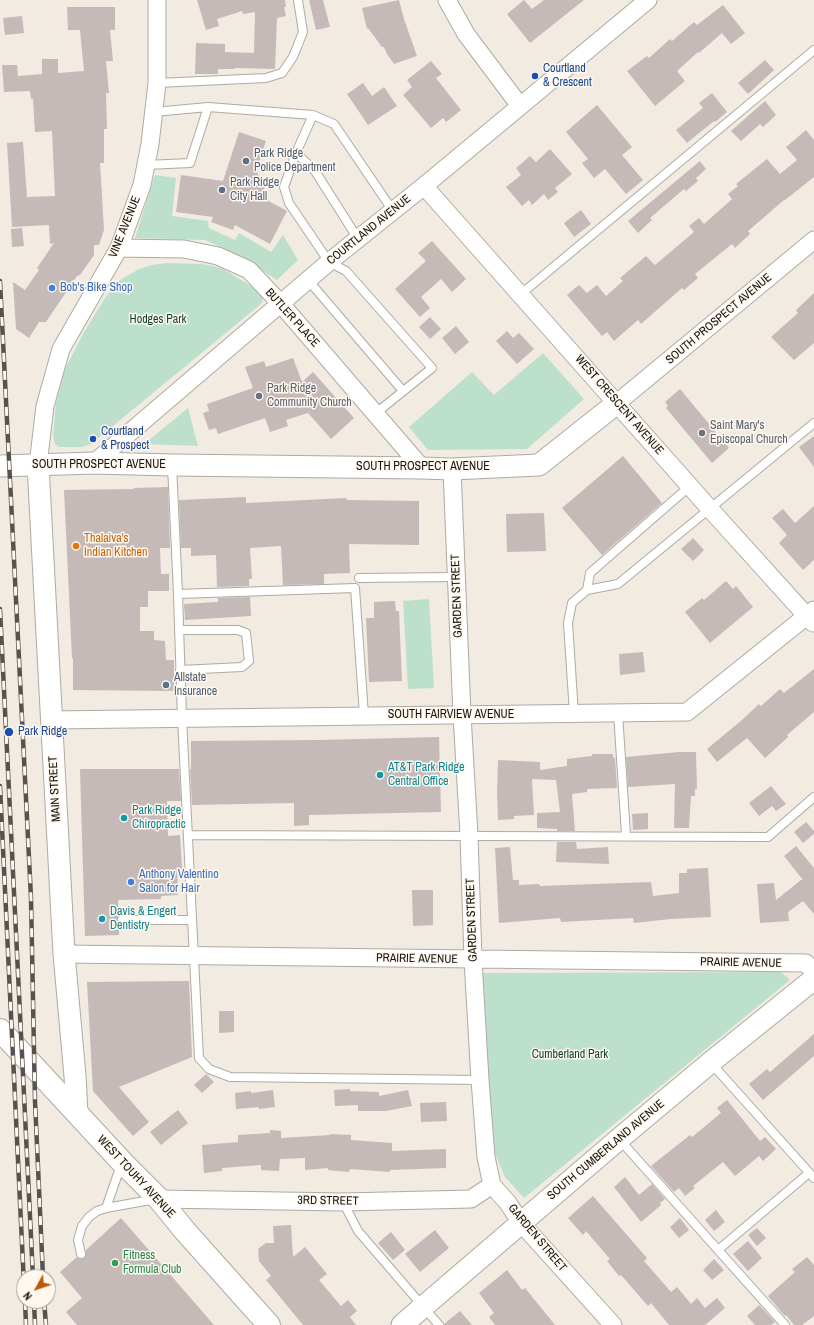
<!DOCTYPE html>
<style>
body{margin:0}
#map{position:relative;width:814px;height:1325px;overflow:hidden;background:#f1ebe2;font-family:"Archivo Narrow",sans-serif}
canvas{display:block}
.north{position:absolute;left:16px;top:1269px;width:40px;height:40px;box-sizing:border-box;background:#fef8ef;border:1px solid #a19c96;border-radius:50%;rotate:230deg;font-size:11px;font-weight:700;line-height:16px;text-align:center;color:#151310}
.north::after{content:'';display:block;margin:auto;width:14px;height:18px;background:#b85a09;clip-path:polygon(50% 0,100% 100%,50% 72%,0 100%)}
</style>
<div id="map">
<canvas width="814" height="1325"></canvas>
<div class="north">N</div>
</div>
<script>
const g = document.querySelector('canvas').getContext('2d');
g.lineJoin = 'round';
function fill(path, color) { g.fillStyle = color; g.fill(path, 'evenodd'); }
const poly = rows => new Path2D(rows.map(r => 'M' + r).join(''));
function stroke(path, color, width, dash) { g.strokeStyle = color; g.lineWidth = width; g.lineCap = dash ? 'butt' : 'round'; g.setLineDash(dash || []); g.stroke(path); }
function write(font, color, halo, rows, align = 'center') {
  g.font = font + ' "Archivo Narrow",sans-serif'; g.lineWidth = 3; g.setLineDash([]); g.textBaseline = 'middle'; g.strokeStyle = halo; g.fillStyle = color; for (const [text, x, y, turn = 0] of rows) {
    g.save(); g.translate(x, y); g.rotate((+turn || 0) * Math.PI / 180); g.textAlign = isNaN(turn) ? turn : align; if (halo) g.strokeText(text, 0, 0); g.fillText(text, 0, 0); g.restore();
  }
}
const green = poly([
 [155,175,176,178,172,216,208,221,209,228,235,240,239,233,271,252,283,235,298,260,277,280,238,255,205,240,135,238],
 [167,263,201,264,212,266,223,269,256,289,261,296,263,300,261,304,91,444,82,447,59,447,55,444,53,436,56,402,65,369,83,334,105,298,120,280,139,269,152,265],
 [543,353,584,399,527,449,428,450,409,427,472,372,494,395],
 [188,408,198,446,144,444],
 [429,599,434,688,408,689,403,601],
 [781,972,790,980,524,1198,505,1177,492,1147,482,973]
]);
const building = poly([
 [197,0,285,0,286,7,284,7,286,16,277,18,275,69,235,68,235,69,218,69,218,74,195,74,196,43,225,44,225,52,254,53,255,12,243,14,242,11,217,19,219,26,206,30],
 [309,0,323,0,330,27,316,30],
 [399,0,404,19,417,56,394,64,387,54,384,47,382,47,368,28,367,29,362,8],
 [524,0,532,9,544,0,584,0,530,43,507,14],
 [723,5,745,33,731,44,722,33,699,53,698,52,677,71,685,81,655,106,627,71,647,56,649,58,670,39,672,41,694,22,697,25],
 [67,7,115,7,115,30,110,30,113,61,106,61,109,93,106,93,107,129,104,129,104,163,100,163,104,230,99,245,94,245,94,255,80,275,77,276,46,322,39,322,29,338,16,329,13,282,25,290,39,270,37,268,54,243,50,244,49,225,12,227,7,143,23,142,27,197,55,196,52,131,35,132,33,99,31,99,30,91,4,92,2,65,17,65,18,76,42,74,42,59,58,59,58,73,84,71,80,30,68,30],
 [22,16,24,33,5,35,3,18],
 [765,60,774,70,748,94,738,83],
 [431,61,442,74,436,78,461,110,446,122,443,118,431,128,403,95,412,87,407,80],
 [363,83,372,96,384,87,397,106,368,125,347,94],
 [712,93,727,112,715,122,714,121,687,143,676,130,703,108,699,103],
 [765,101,776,115,763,127,760,124,741,141,731,131],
 [597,105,632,147,622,155,643,180,626,194,605,169,594,178,582,163,588,159,566,132],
 [806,130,814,140,814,177,785,200,784,200,748,231,750,234,735,248,732,244,695,274,698,278,684,290,682,288,641,324,638,320,614,341,607,332,602,336,567,295,579,285,587,293,597,285,606,296,623,281,620,278,646,256,655,265,694,232,689,226,699,218,704,224,732,199,728,194,738,186,736,184,767,159,780,174,797,160,786,147],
 [239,132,266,141,256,171,264,184,265,199,287,211,270,244,235,225,233,230,211,222,213,217,176,212,181,175,223,181],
 [550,149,572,174,555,188,558,192,548,200,544,194,532,205,529,200,522,206,506,187,521,175,516,168,530,156,536,162],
 [700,161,706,169,696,178,698,181,686,191,684,189,650,218,652,220,638,233,628,221],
 [581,210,591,224,574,237,564,223],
 [22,228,24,246,12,247,11,229],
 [432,241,466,279,452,292,441,279,421,297,430,308,420,317,395,289,426,261,418,253],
 [814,293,814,343,794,360,771,337,798,313,796,310],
 [430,317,441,329,430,339,419,327],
 [456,326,469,342,455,354,442,338],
 [507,331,513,338,519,333,534,349,517,364,496,341],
 [293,358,302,382,313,372,354,418,331,439,308,413,286,420,288,426,270,432,265,418,218,434,216,428,209,430,203,413,209,411,207,404,253,388,245,367,264,361,266,367],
 [680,389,729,448,712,463,666,408,668,406,665,402],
 [814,436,814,467,799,447],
 [623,456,662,503,602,555,562,508],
 [168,487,170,548,160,548,161,574,169,574,169,591,148,591,148,607,140,607,140,631,154,631,154,640,165,641,166,660,174,660,174,691,73,690,73,658,72,658,64,490,134,489,134,488],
 [246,497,246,503,346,498,347,500,419,501,419,545,349,544,350,573,324,574,324,584,283,585,281,546,250,548,252,579,249,579,249,586,217,587,216,555,191,556,191,548,181,548,179,500],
 [814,506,814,560,803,570,779,543,787,535,772,518,783,509,795,523],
 [544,513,546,551,507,552,506,514],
 [693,538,704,550,693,561,681,549],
 [726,581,733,589,736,586,753,607,710,643,685,612,702,598,704,600],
 [250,597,251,616,185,620,184,604,218,602,218,598],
 [395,601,396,611,399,611,402,681,369,682,366,618,374,618,374,602],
 [643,652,645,672,620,675,619,654],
 [814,669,814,712,787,735,788,737,765,758,747,738,717,762,707,749,742,720,759,704,761,706,780,689,784,693],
 [439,737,441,812,309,815,309,825,294,826,294,803,192,805,190,769,191,769,191,741,320,740],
 [679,752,696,752,697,789,695,789,695,796,691,796,689,828,674,828,675,784,628,787,626,757],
 [592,754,613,754,613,758,615,757,617,788,587,789,587,792,572,794,575,831,557,831,557,829,537,828,537,813,560,812,556,780,532,779,534,815,514,816,514,819,498,820,497,792,498,760,540,762,540,770,567,766,567,759,592,756],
 [80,769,179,769,181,801,167,801,168,836,180,835,182,869,177,867,178,895,161,896,161,899,118,900,119,916,117,920,119,924,119,935,85,936],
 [771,786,786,804,776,811,772,806,759,816,749,803],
 [648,813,648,829,633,830,632,814],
 [806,822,814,831,814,834,803,843,794,832],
 [557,842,576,842,577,849,608,847,609,864,556,862],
 [796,846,814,868,814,914,803,901,788,912,789,921,760,923,757,884,774,883,776,900,801,880,803,880,784,856],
 [510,847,513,880,519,880,519,885,539,884,540,886,651,882,653,896,679,893,679,873,687,873,687,869,708,868,711,917,670,919,634,923,633,918,561,922,560,918,499,923,495,848],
 [412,890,433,890,433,925,413,926],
 [189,981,192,1057,119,1087,149,1122,133,1136,93,1091,87,982],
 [219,1011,234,1011,234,1032,219,1033],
 [814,1034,814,1056,763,1100,749,1084,767,1069,770,1072],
 [206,1074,214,1082,202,1093,194,1085],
 [350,1089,350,1091,379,1092,379,1096,408,1090,412,1106,386,1111,358,1111,358,1105,335,1106,334,1090],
 [273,1090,275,1107,259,1109,259,1107,236,1109,235,1093,251,1091,251,1093],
 [727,1100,760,1141,765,1137,776,1149,763,1161,759,1156,735,1176,723,1162,693,1186,695,1188,685,1196,679,1188,674,1192,651,1166,690,1135,692,1137,721,1113,717,1108],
 [446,1102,447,1121,421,1122,420,1103],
 [178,1110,188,1123,161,1145,150,1132],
 [270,1130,281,1131,281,1138,330,1135,330,1134,351,1135,351,1140,392,1143,392,1151,446,1149,446,1168,390,1170,390,1172,350,1169,349,1172,328,1170,328,1168,305,1170,305,1158,280,1159,279,1171,261,1170,261,1165,222,1168,222,1171,204,1173,202,1145,238,1142,238,1135,270,1133],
 [625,1177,639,1195,652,1184,665,1199,660,1203,661,1205,641,1222,614,1187],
 [593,1196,647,1258,644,1261,671,1292,677,1287,691,1304,697,1298,705,1308,717,1298,725,1308,705,1325,669,1325,651,1303,648,1306,621,1275,619,1276,607,1261,610,1259,586,1231,583,1235,568,1218],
 [716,1210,725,1222,714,1231,705,1220],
 [121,1218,214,1325,77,1325,66,1312,82,1298,60,1272,77,1257,80,1259,84,1258,86,1255,86,1250],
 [680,1218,689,1230,679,1238,670,1227],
 [291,1225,293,1257,305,1247,327,1274,319,1280,341,1306,348,1300,357,1311,350,1317,356,1325,303,1325,266,1280,271,1276,259,1261,258,1249,266,1243,274,1243,273,1226],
 [757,1228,766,1238,757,1246,748,1235],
 [435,1230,449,1248,420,1272,405,1254],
 [391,1232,405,1250,393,1260,378,1243],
 [748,1241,762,1258,748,1271,733,1254],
 [807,1257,814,1265,814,1316,802,1325,794,1325,786,1315,785,1316,783,1314,768,1296,795,1272,792,1269],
 [714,1259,724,1270,712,1280,703,1270],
 [507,1270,522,1290,525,1288,555,1325,495,1325,489,1317,494,1313,479,1293],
 [759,1305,775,1322,771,1325,755,1325,747,1316],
 [460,1311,472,1325,444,1325,444,1324]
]);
const service = poly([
 [157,83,266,78,282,73,293,57,303,32,298,0],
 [154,112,208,107],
 [313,115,296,153,284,187,289,203,329,262,346,271,432,368,376,413],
 [296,153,315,171,358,239],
 [146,165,190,163,208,107,313,115,334,124,393,211],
 [308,280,403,391],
 [521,294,814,50],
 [172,465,178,594,182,718,199,1058,209,1069,230,1077,480,1080],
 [359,578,456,577],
 [587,590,590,573,690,486],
 [178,594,355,588,364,715],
 [179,630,238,630,246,633,249,661,242,667,180,670],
 [618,713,626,835],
 [574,714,568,623,572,603,587,590,618,584,814,423],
 [188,835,768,837,814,797],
 [122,920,192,920],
 [711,1063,814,1178],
 [619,1139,785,1325],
 [121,1165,106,1208,156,1199],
 [343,1202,358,1231,439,1325],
 [718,1250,809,1173],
 [81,1254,78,1240,82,1226,89,1217,97,1211,106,1208]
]);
const minor = poly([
 [447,0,466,34,520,106],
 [424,186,710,509,813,623],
 [119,248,184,249,218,256,249,270,281,304,422,468],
 [617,403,814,240],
 [94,463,329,262,424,186,648,0],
 [38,465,45,406,61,349,119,248,142,185,150,144,157,83,157,0],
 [452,469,462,715,469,835,473,960,480,1080,486,1157,492,1185,508,1203,521,1223,613,1325],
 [52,720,687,712,814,610],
 [64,954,806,963,814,972],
 [159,1199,343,1202,471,1199,492,1185]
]);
const tertiary = poly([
 [38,465,64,954,75,1076,77,1113],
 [0,466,94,463,172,465,422,468,452,469,539,465,617,403],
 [402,1325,619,1139,711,1062,814,979]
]);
const secondary = poly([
 [0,1030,122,1162,159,1199,185,1231,269,1325]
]);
const rail = poly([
 [0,281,31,898,35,1101,43,1277],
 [0,609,33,1277],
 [0,786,24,1285],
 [25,1301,26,1325],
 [34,1301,35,1325],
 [44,1301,46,1325]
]);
const markers = [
 [535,76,4,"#1a4fb4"],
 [246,161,4,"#5c6f8a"],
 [222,190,4,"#5c6f8a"],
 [52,288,4,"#3f7fe0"],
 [259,396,4,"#6b7280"],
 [702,433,4,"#6b7280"],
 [93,439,4,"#1a4fb4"],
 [76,546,4,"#e8710a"],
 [166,685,4,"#5c6f8a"],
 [9,732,5,"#1a4fb4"],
 [380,775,4,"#0f9aa8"],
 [124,818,4,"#0f9aa8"],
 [131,882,4,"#3f7fe0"],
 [102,919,4,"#0f9aa8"],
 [115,1263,4,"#2e9e5b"]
];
const transitNames = [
 ["Courtland",543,69],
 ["& Crescent",543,83],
 ["Courtland",101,432],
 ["& Prospect",101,446],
 ["Park Ridge",18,732]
];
const serviceNames = [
 ["Park Ridge",254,154],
 ["Police Department",254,168],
 ["Park Ridge",230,183],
 ["City Hall",230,197],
 ["Allstate",174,678],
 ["Insurance",174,692]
];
const streetNames = [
 ["VINE AVENUE",125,227,-68],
 ["COURTLAND AVENUE",369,230,-39],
 ["BUTLER PLACE",292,318,48],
 ["SOUTH PROSPECT AVENUE",719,319,-40],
 ["WEST CRESCENT AVENUE",619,405,49],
 ["SOUTH PROSPECT AVENUE",99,465],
 ["SOUTH PROSPECT AVENUE",423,467],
 ["GARDEN STREET",457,596,-92],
 ["SOUTH FAIRVIEW AVENUE",451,715],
 ["MAIN STREET",55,789,-93],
 ["GARDEN STREET",472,920,-92],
 ["PRAIRIE AVENUE",417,959,1],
 ["PRAIRIE AVENUE",741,963,1],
 ["SOUTH CUMBERLAND AVENUE",606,1150,-40],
 ["WEST TOUHY AVENUE",136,1177,47],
 ["3RD STREET",328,1201,1],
 ["GARDEN STREET",537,1238,50]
];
const shopNames = [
 ["Bob's Bike Shop",60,288],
 ["Anthony Valentino",139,875],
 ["Salon for Hair",139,889]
];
const parkNames = [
 ["Hodges Park",158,320],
 ["Cumberland Park",570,1055]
];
const worshipNames = [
 ["Park Ridge",267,389],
 ["Community Church",267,403],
 ["Saint Mary's",710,426],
 ["Episcopal Church",710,440]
];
const foodNames = [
 ["Thalaiva's",84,539],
 ["Indian Kitchen",84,553]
];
const cultureNames = [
 ["AT&T Park Ridge",388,768],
 ["Central Office",388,782],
 ["Park Ridge",132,811],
 ["Chiropractic",132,825],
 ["Davis & Engert",110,912],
 ["Dentistry",110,926]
];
const leisureNames = [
 ["Fitness",123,1256],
 ["Formula Club",123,1270]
];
fill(green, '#bde0cc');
fill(building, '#c5bab8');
stroke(service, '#afaaa2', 10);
stroke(minor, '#afaaa2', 19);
stroke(tertiary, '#afaaa2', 23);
stroke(secondary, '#afaaa2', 24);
stroke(service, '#fff', 8);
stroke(minor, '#fff', 17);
stroke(tertiary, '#fff', 21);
stroke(secondary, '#fff', 22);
stroke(rail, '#56534e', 4.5);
stroke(rail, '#fef8ef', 3, [9]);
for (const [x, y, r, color] of markers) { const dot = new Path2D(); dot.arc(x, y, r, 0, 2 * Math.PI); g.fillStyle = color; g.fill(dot); stroke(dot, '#fef8ef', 1.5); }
write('12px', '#164399', '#fef8ef', transitNames, 'left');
write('12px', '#4e5e75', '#fef8ef', serviceNames, 'left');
write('12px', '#151310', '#fef8ef', streetNames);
write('12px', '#366cbe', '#fef8ef', shopNames, 'left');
write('12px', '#0e3d29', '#fef8ef', parkNames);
write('12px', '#5b616d', '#fef8ef', worshipNames, 'left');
write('12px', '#c56008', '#fef8ef', foodNames, 'left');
write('12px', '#0d838f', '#fef8ef', cultureNames, 'left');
write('12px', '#27864d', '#fef8ef', leisureNames, 'left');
</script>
